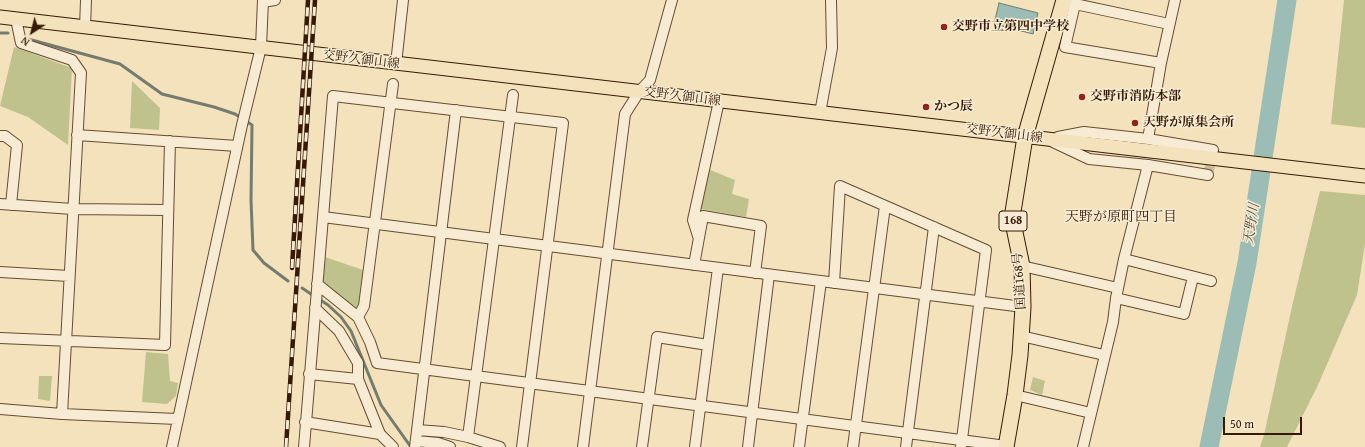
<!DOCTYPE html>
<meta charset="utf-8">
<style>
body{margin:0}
#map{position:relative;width:1365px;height:447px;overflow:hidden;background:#f3e2bb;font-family:"Gentium Book Plus",serif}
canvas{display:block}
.north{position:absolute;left:12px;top:12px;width:40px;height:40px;-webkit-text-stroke:3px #f7ecd3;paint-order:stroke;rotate:216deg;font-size:11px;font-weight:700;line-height:16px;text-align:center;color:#371a05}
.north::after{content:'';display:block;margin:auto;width:14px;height:18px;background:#371a05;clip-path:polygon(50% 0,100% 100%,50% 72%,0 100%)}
.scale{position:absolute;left:1223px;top:417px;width:79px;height:18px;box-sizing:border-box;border:2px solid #371a05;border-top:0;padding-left:5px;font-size:12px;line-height:14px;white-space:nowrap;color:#371a05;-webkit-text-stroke:3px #f7ecd3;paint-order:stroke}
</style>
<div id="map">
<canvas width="1365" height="447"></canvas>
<div class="north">N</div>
<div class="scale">50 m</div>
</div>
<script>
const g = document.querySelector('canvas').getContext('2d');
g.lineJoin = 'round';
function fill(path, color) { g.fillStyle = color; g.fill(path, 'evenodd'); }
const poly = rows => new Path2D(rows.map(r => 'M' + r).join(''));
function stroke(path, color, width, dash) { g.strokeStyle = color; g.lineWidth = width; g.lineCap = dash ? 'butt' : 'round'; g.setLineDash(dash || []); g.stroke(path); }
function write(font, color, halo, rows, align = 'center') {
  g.font = font + ' "Gentium Book Plus","Noto Serif JP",serif'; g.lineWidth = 3; g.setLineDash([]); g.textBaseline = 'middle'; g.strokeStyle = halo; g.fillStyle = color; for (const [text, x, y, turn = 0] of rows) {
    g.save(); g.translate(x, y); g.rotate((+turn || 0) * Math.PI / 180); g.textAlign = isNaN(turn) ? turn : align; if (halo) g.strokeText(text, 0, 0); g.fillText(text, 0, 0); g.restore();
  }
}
const green = poly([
 [1344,0,1365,0,1365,128,1331,124],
 [14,47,72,68,68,145,28,117,0,106],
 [132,81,160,108,159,130,130,128],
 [708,169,735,180,732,194,749,199,746,217,700,209],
 [1320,191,1365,195,1365,244,1357,295,1318,385,1287,447,1260,447,1264,435,1293,302],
 [325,257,363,270,358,310,322,282],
 [146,352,168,354,170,381,178,383,176,396,167,404,142,402],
 [39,376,52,376,50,401,38,399],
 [1033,377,1045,381,1042,395,1030,390]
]);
const water = poly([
 [999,3,1038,13,1033,34,994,24,999,3]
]);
const stream = poly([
 [0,33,8,33],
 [28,39,120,64,162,94,214,107,235,114,252,125,251,200,253,250,264,263,288,281],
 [302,288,314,296],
 [319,299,328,305,341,317,351,331,381,405,411,447]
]);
const river = poly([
 [1209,447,1247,263,1287,0]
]);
const minorTunnel = poly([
 [1208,175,1213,152]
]);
const minor = poly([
 [1076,0,1075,4,1169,24],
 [263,2,275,0],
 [1075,4,1065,47,1161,63],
 [16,19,21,43,72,60,81,73,62,414],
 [85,28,86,0],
 [396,64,403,0],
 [820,113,832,48,831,0],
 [77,135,237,146],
 [0,136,5,136,17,145,11,205],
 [1058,137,1084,132,1148,139,1213,150],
 [1148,139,1161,63,1175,0],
 [1053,142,1089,159,1148,165,1208,175],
 [0,204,73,209,168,210],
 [323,217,1023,307],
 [698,236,693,220,719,101],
 [1124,259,1211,281],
 [694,265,703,216,761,226,755,273],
 [1022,266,1118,288],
 [0,272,69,276],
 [834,283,840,186,986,250,961,447],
 [317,284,358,317,364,306,393,84],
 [1116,298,1184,314,1193,277],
 [315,308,339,331,358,363,358,379,380,434,393,447],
 [358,317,370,342,377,363,1006,446],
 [1021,336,1104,355],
 [0,338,165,345,170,141],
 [309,374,358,379],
 [1015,395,1091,413],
 [0,409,62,414,177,419],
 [305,422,380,434],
 [417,430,444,432,468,437,500,447],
 [468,437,513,95],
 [416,441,438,443,450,447],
 [172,447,242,125,261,47,263,0],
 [304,447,333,96,563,123,522,447],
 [415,447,456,110],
 [583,447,625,114,639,92,650,80,672,0],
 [642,447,657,337,708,345],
 [695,447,718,268],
 [748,447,769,275],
 [799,447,821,281],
 [853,447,885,206],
 [906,447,934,227],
 [1083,447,1113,322,1116,298,1124,259,1148,165]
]);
const major = poly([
 [0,17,1365,176]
]);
const highway = poly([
 [1006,447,1015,395,1020,355,1023,307,1022,266,1012,218,1025,137,1064,0]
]);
const rail = poly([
 [292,268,308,0],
 [286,447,315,0]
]);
const markers = [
 [944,27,4,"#8f2418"],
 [1082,97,4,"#8f2418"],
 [926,107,4,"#8f2418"],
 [1135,123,4,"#8f2418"]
];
const shields = [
 [1013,221,28]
];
const shieldNames = [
 ["168",1013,221]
];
const poiNames = [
 ["交野市立第四中学校",952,27],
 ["交野市消防本部",1090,97],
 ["かつ辰",934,107],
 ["天野が原集会所",1143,123]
];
const streetNames = [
 ["交野久御山線",361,60,7],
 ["交野久御山線",682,97,7],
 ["交野久御山線",1004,134,7],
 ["国道168号",1020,281,-94]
];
const neighbourhoodNames = [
 ["天野が原町四丁目",1121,217]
];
const waterNames = [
 ["天野川",1252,224,-81]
];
fill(green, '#bfc28d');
fill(water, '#9cbdb5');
stroke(water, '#747c6f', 1);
stroke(stream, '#747c6f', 3);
stroke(river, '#9cbdb5', 19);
stroke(minorTunnel, '#cdba97', 10, [10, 5]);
stroke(minor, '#664c32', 12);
stroke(major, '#371a05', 15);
stroke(highway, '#371a05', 17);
stroke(minor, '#f7ecd3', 10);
stroke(major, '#f3e2bb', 13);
stroke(highway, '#f3e2bb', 15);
stroke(rail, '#371a05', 4.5);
stroke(rail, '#f7ecd3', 3, [9]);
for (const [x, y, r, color] of markers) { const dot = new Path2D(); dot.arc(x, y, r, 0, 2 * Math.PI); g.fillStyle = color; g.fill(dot); stroke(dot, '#f7ecd3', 1.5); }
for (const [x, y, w] of shields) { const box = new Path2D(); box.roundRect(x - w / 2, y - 10, w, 20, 3); g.fillStyle = '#f7ecd3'; g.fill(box); stroke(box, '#371a05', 1); }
write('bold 12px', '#371a05', null, shieldNames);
write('bold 13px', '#371a05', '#f7ecd3', poiNames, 'left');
write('13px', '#371a05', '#f7ecd3', streetNames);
write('14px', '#371a05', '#f7ecd3', neighbourhoodNames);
write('italic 14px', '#554b3a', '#f7ecd3', waterNames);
</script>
